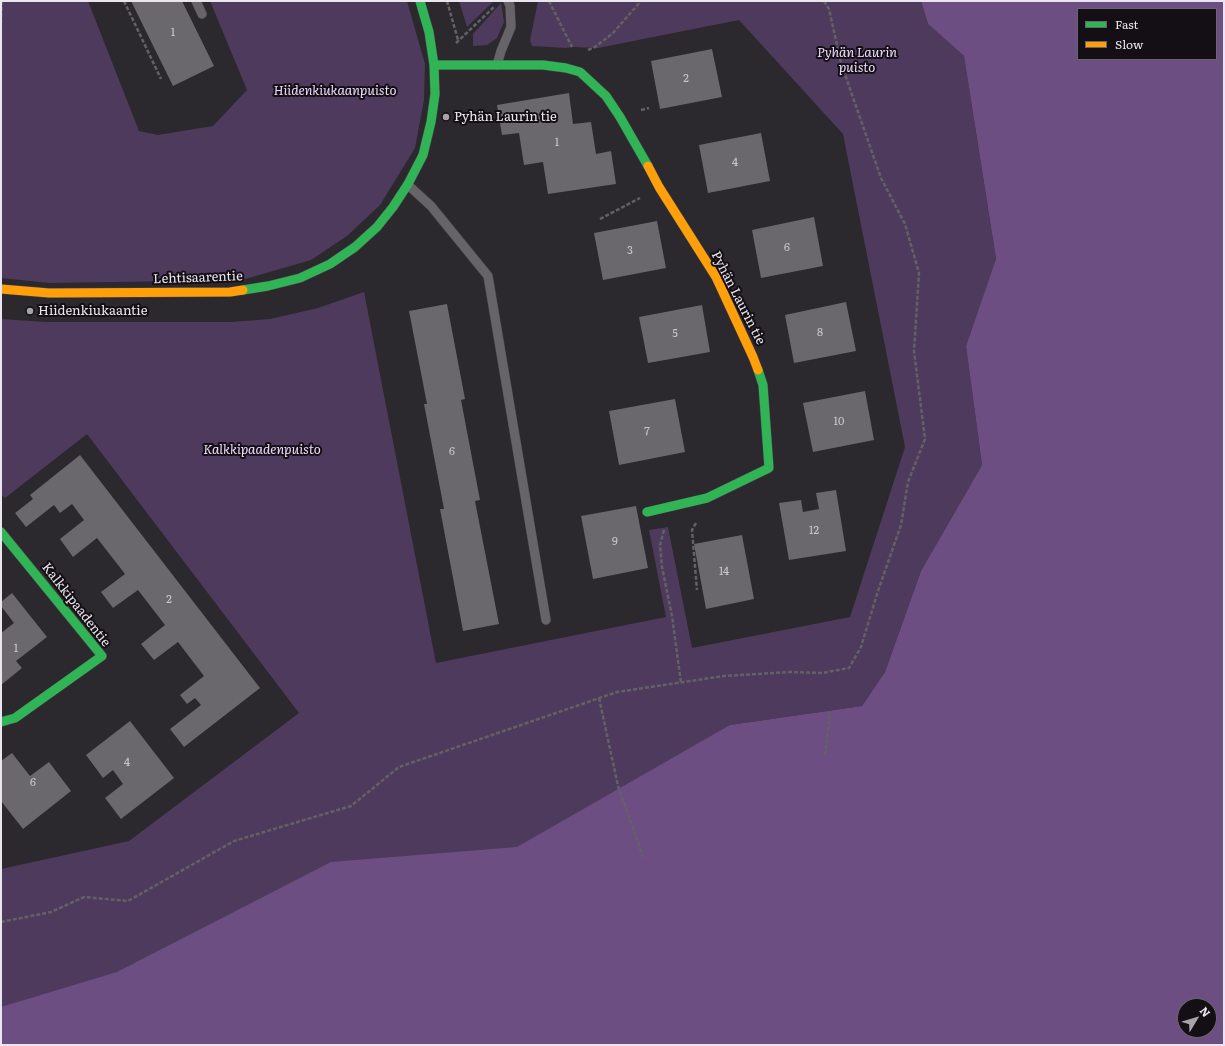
<!DOCTYPE html>
<meta charset="utf-8">
<style>
body{margin:0}
#map{position:relative;width:1225px;height:1046px;overflow:hidden;background:#2b282e;font-family:Literata,serif}
canvas{display:block}
.frame{position:absolute;inset:0;border:2px solid #eae5ee;pointer-events:none}
.legend{position:absolute;left:1077px;top:8px;width:140px;height:52px;box-sizing:border-box;background:#130f15;border:1px solid #69656c;margin:0;padding:5px 7px;list-style:none;font-size:12px;color:#eae5ee}
.legend li{display:flex;align-items:center;gap:8px;height:20px}
.legend b{width:20px;border:1px solid #69656c}
.north{position:absolute;left:1177px;top:998px;width:40px;height:40px;box-sizing:border-box;background:#130f15;border:1px solid #69656c;border-radius:50%;rotate:52deg;font-size:11px;font-weight:700;line-height:16px;text-align:center;color:#eae5ee}
.north::after{content:'';display:block;margin:auto;width:14px;height:18px;background:#a7a3ab;clip-path:polygon(50% 0,100% 100%,50% 72%,0 100%)}
</style>
<div id="map">
<canvas width="1225" height="1046"></canvas>
<div class="frame"></div>
<ul class="legend">
<li><b style="height:5px;background:#30b455"></b>Fast</li>
<li><b style="height:5px;background:#ff9f0a"></b>Slow</li>
</ul>
<div class="north">N</div>
</div>
<script>
const g = document.querySelector('canvas').getContext('2d');
g.lineJoin = 'round';
function fill(path, color) { g.fillStyle = color; g.fill(path, 'evenodd'); }
const poly = rows => new Path2D(rows.map(r => 'M' + r).join(''));
function stroke(path, color, width, dash) { g.strokeStyle = color; g.lineWidth = width; g.lineCap = dash ? 'butt' : 'round'; g.setLineDash(dash || []); g.stroke(path); }
function write(font, color, halo, rows, align = 'center') {
  g.font = font + ' Literata,serif'; g.lineWidth = 4; g.setLineDash([]); g.textBaseline = 'middle'; g.strokeStyle = halo; g.fillStyle = color; for (const [text, x, y, turn = 0] of rows) {
    g.save(); g.translate(x, y); g.rotate((+turn || 0) * Math.PI / 180); g.textAlign = isNaN(turn) ? turn : align; if (halo) g.strokeText(text, 0, 0); g.fillText(text, 0, 0); g.restore();
  }
}
const green = poly([
 [1,1,88,1,139,131,158,135,213,126,247,90,210,1,407,1,425,64,424,100,415,148,380,205,347,236,311,260,242,280,50,283,1,278],
 [459,1,494,1,467,27],
 [538,1,921,1,928,24,964,56,996,260,966,346,982,465,921,571,885,672,862,706,730,725,610,846,1,1032,1,869,129,841,299,713,87,434,5,498,1,495,1,319,46,322,231,322,270,319,318,308,364,292,436,663,666,617,649,530,668,527,692,648,850,617,905,447,843,134,739,20,598,48,573,47,566,48,532,46,530,40],
 [501,3,504,22,497,38,487,45,473,46,473,34]
]);
const water = poly([
 [921,1,1224,1,1224,1045,1,1045,1,1007,117,972,331,862,517,847,730,725,862,706,885,672,921,571,982,465,966,346,996,259,964,56,928,24],
 [1078,9,1216,9,1216,59,1078,59],
 [1185,1006,1209,1006,1209,1030,1185,1030]
]);
const building = poly([
 [131,1,182,1,214,66,173,86],
 [712,49,722,97,660,109,651,61],
 [569,93,573,124,591,122,596,154,611,151,616,184,548,194,543,162,524,165,519,133,502,135,497,105],
 [761,133,770,181,708,193,699,145],
 [814,217,823,266,761,278,752,230],
 [657,221,666,268,603,280,594,233],
 [846,302,856,351,794,363,785,315],
 [447,304,465,399,461,400,480,500,475,501,499,624,463,631,440,509,444,509,424,404,427,404,409,311],
 [702,305,710,352,648,363,639,317],
 [865,391,874,440,813,452,803,403],
 [675,399,685,452,619,465,609,411],
 [80,455,260,688,184,747,170,729,201,705,195,698,187,704,180,695,204,676,178,642,154,660,141,644,165,625,138,590,113,608,101,592,125,574,97,538,73,557,60,539,84,520,72,504,60,513,54,505,26,527,15,513,33,499,30,495],
 [836,490,846,551,789,560,779,503,801,500,803,512,819,509,816,493],
 [636,506,648,568,593,579,581,516],
 [742,535,754,599,706,609,694,544],
 [12,593,47,637,16,661,22,668,1,685,1,633,14,623,1,606,1,602],
 [130,721,174,778,121,819,105,798,123,784,113,770,103,778,86,755],
 [12,753,30,776,49,762,71,791,23,829,1,801,1,761]
]);
const path = poly([
 [124,1,161,79],
 [447,1,458,40],
 [549,1,572,47],
 [1,23,2,1],
 [456,43,494,7],
 [588,50,595,47,613,33,641,1],
 [641,110,649,108],
 [600,219,640,198],
 [696,523,692,530,697,590],
 [664,530,660,545,662,567,672,616,681,683],
 [599,698,618,786,643,857],
 [825,755,830,712],
 [1,922,51,912,84,897,128,901,234,841,351,806,399,767,617,692,724,676,789,672,822,673,849,668,861,647,878,591,901,525,908,482,925,439,914,351,919,273,905,224,881,178,841,63,829,9,824,1]
]);
const lane = poly([
 [196,1,202,14],
 [497,65,501,51,511,27,510,6,508,1],
 [408,185,431,206,488,276,546,620]
]);
const fast = poly([
 [434,65,543,65,566,68,580,72,606,96,620,117,648,166],
 [243,290,268,286,300,278,330,264,355,247,377,227,393,207,408,184,423,155,431,122,435,94,434,65,429,32,420,1],
 [647,512,707,498,769,468,763,385,758,370],
 [1,532,102,656,15,718,1,722]
]);
const slow = poly([
 [648,166,659,187,716,277,753,357,758,370],
 [1,289,49,293,230,292,243,290]
]);
const markers = [
 [446,117,4,"#a7a3ab"],
 [30,311,4,"#a7a3ab"]
];
const numberNames = [
 ["1",173,33],
 ["2",686,79],
 ["1",557,143],
 ["4",735,163],
 ["6",787,248],
 ["3",630,251],
 ["8",820,333],
 ["5",675,334],
 ["10",839,422],
 ["7",647,432],
 ["6",452,452],
 ["12",814,531],
 ["9",615,542],
 ["14",724,572],
 ["2",169,600],
 ["1",16,649],
 ["4",127,763],
 ["6",33,783]
];
const parkNames = [
 ["Pyhän Laurin",857,53],
 ["puisto",857,68],
 ["Hiidenkiukaanpuisto",335,91],
 ["Kalkkipaadenpuisto",262,450]
];
const poiNames = [
 ["Pyhän Laurin tie",454,117],
 ["Hiidenkiukaantie",38,311]
];
const streetNames = [
 ["Lehtisaarentie",198,278,-2],
 ["Pyhän Laurin tie",738,298,63],
 ["Kalkkipaadentie",76,605,52]
];
fill(green, '#4e3a5d');
fill(water, '#6d4e82');
fill(building, '#6a676d');
stroke(lane, '#474449', 10);
stroke(fast, '#474449', 10);
stroke(slow, '#474449', 10);
stroke(path, '#646166', 2.5, [4, 2]);
stroke(lane, '#666468', 9);
stroke(fast, '#30b455', 9);
stroke(slow, '#ff9f0a', 9);
for (const [x, y, r, color] of markers) { const dot = new Path2D(); dot.arc(x, y, r, 0, 2 * Math.PI); g.fillStyle = color; g.fill(dot); stroke(dot, '#130f15', 1.5); }
write('11px', '#cac6ce', null, numberNames);
write('italic 13px', '#efdcfe', '#130f15', parkNames);
write('13px', '#eae5ee', '#130f15', poiNames, 'left');
write('13px', '#eae5ee', '#130f15', streetNames);
</script>
